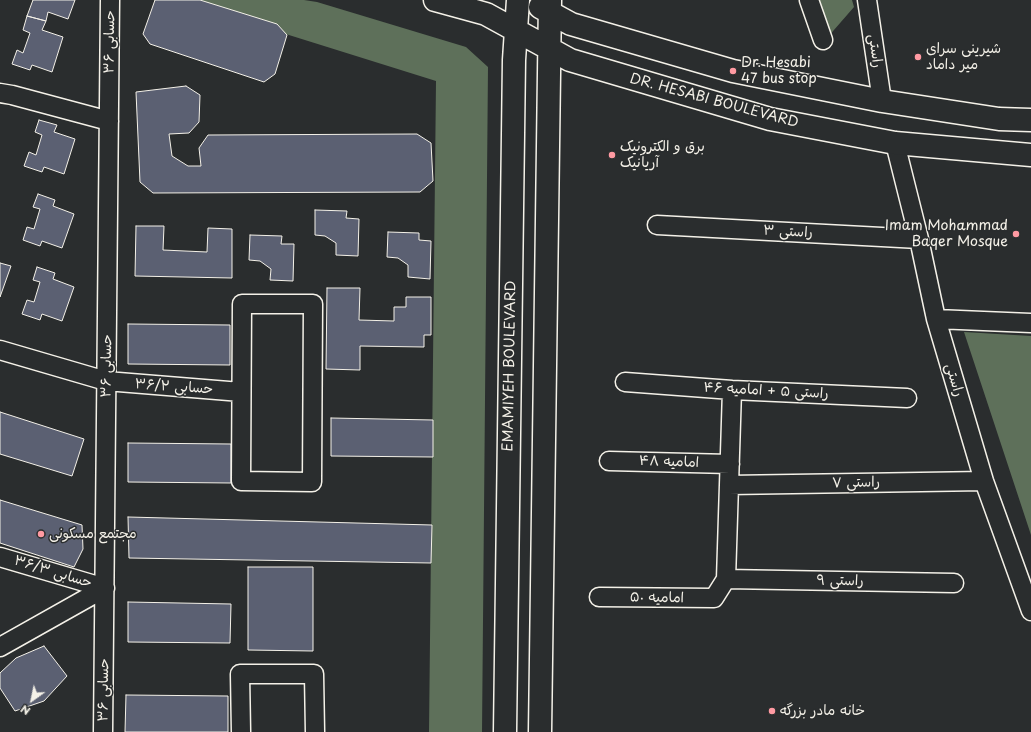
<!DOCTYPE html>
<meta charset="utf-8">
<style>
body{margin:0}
#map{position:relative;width:1031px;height:732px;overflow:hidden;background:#2a2d2e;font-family:"Playpen Sans",sans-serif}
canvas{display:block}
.north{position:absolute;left:12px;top:680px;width:40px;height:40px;-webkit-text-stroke:3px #2a2d2e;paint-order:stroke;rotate:213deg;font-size:11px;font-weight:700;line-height:16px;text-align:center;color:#f4f1e8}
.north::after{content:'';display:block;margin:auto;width:14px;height:18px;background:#f4f1e8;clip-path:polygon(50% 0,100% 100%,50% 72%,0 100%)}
</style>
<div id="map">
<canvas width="1031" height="732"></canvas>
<div class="north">N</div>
</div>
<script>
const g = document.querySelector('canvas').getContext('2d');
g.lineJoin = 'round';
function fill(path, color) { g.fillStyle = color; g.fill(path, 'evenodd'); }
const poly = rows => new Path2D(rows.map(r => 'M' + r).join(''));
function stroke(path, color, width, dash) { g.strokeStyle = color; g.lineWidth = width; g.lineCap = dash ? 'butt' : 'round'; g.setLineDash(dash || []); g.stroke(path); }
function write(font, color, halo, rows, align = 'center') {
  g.font = font + ' "Playpen Sans","Playpen Sans Arabic",sans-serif'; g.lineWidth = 3; g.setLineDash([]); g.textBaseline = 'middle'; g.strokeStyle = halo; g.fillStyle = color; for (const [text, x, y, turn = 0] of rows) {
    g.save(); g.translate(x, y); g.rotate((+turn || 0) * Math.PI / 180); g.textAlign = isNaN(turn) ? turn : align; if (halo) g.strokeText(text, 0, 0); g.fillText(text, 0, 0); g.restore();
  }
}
const green = poly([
 [177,0,304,0,317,2,466,47,488,67,482,732,429,732,436,81],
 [814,0,852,0,854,7,827,38],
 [964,332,1031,336,1031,535]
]);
const building = poly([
 [33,0,75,0,68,19,48,12,46,21,27,16,33,0],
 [155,0,200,0,277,24,287,35,275,74,264,82,150,44,143,34,155,0],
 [27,16,46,21,42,30,63,37,52,72,32,65,30,70,12,64,17,50,23,53,30,33,23,30,27,16],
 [186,86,200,95,199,122,189,133,169,134,172,156,188,166,201,166,199,148,208,135,417,134,431,143,433,181,420,192,153,193,140,182,136,92,186,86],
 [39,120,57,125,54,132,75,139,64,174,44,167,42,172,24,166,29,152,36,155,42,135,35,132,39,120],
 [38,194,55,200,53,206,74,214,62,248,42,241,40,246,23,240,27,227,34,229,40,209,33,207,38,194],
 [315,210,347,211,346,218,359,219,358,256,336,255,336,243,325,236,315,235,315,210],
 [136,226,164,226,163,250,207,252,208,228,232,229,232,278,135,276,136,226],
 [388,232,419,233,419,240,431,241,430,279,408,277,408,265,398,258,387,257,388,232],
 [250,235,282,236,281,244,294,244,293,281,270,280,271,269,260,261,249,260,250,235],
 [0,263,11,266,0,297,0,263],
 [37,267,55,273,53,279,74,287,62,321,42,314,40,320,22,314,27,300,34,302,40,282,33,280,37,267],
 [327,288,360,288,359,320,394,321,394,307,406,307,406,297,431,297,431,335,424,335,424,347,360,346,360,370,326,369,327,288],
 [128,324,230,325,230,365,128,364,128,324],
 [0,412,84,439,72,476,0,454,0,412],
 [331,418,433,420,433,457,331,456,331,418],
 [128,443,231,444,231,483,128,482,128,443],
 [0,500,82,525,83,549,74,567,0,543,0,500],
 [128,517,432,525,431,563,129,558,128,517],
 [248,567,313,567,313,651,248,650,248,567],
 [128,602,231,604,230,643,128,642,128,602],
 [44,646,67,676,44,701,15,711,0,688,0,673,16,658,44,646],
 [126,695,228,696,228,732,125,732,126,695]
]);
const minor = poly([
 [809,0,823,40],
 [867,0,882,101],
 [0,93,12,95,109,121],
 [895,143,919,239,936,319,984,481,1031,611],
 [657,225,919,239],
 [242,304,313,304,312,482,241,481,242,304],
 [936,319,1031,323],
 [0,350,106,381,241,392],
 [625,382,732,390,907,398],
 [609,461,730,464],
 [729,485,984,481],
 [0,557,105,588],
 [726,579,954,583],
 [599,597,714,598,726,579,732,390],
 [0,647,105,588],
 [103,732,110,0],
 [241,732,240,674,314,674,315,732]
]);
const major = poly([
 [435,0,486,14,570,60,770,119,895,143,1031,155],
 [540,7,571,24,733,71,882,101,999,119,1031,120],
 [505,732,514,60,518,0],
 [540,732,550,0]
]);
const markers = [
 [918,57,4,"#ff9aa2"],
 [733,71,4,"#ff9aa2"],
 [612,155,4,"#ff9aa2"],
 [1016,234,4,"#ff9aa2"],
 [41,534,4,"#ff9aa2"],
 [772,711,4,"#ff9aa2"]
];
const streetNames = [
 ["حسابی ۳۶",110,42,-89],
 ["راستی",875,51,82],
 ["DR. HESABI BOULEVARD",714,101,15],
 ["راستی ۳",788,232,3],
 ["حسابی ۳۶",107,366,-89],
 ["EMAMIYEH BOULEVARD",510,366,-89],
 ["راستی",954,380,73],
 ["حسابی ۳۶/۲",174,387,4],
 ["راستی ۵ + امامیه ۴۶",766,391,3],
 ["امامیه ۴۸",669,462,2],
 ["راستی ۷",856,483,-1],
 ["حسابی ۳۶/۳",53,572,17],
 ["راستی ۹",840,581,1],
 ["امامیه ۵۰",657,598,1],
 ["حسابی ۳۶",104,690,-89]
];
const poiNames = [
 ["شیرینی سرای",926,49],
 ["میر داماد",926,65],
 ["Dr. Hesabi",741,63],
 ["47 bus stop",741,79],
 ["برق و الکترونیک",620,147],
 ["آریانیک",620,163],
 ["Imam Mohammad",1008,226,"right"],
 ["Baqer Mosque",1008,242,"right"],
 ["مجتمع مسکونی",49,534],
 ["خانه مادر بزرگه",780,711]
];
fill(green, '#5e705a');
fill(building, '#5b6072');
stroke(building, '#f4f1e8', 1);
stroke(minor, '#f4f1e8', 21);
stroke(major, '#f4f1e8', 25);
stroke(minor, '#2a2d2e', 18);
stroke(major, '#2a2d2e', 22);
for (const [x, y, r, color] of markers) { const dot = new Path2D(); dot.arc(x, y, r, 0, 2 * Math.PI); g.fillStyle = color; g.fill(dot); stroke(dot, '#2a2d2e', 1.5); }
write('14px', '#f4f1e8', '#2a2d2e', streetNames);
write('14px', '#f4f1e8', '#2a2d2e', poiNames, 'left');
</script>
